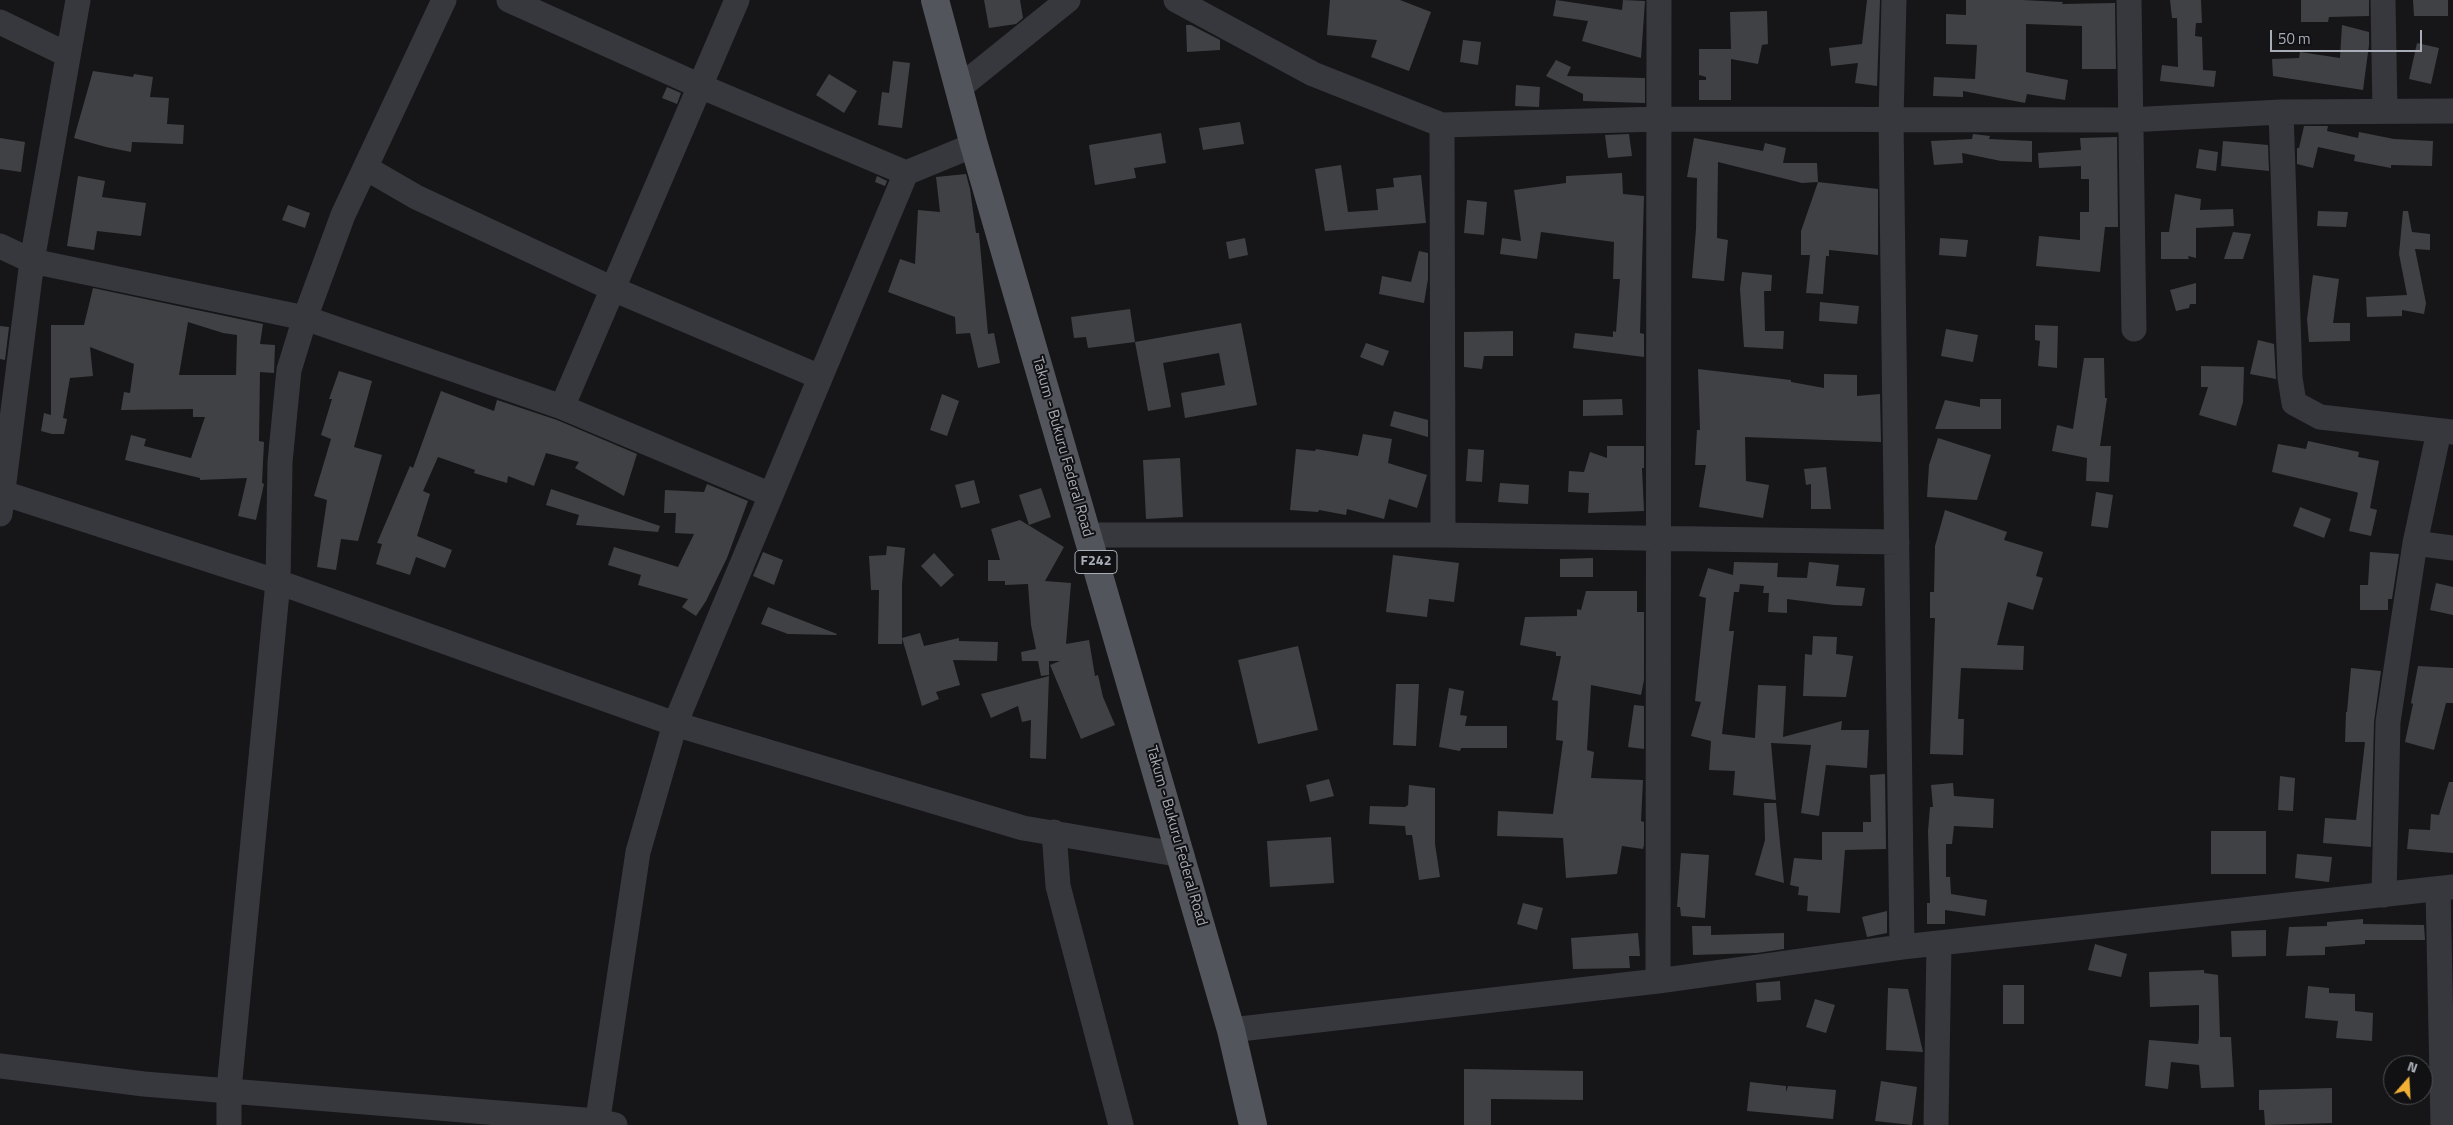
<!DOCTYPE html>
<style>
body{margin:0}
#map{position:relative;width:2453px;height:1125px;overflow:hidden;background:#161618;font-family:"Titillium Web",sans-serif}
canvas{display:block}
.north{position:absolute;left:2383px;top:1055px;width:50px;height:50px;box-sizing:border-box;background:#111113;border:1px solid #4d4f55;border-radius:50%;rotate:19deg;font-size:14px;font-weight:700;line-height:20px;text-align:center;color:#a8adb8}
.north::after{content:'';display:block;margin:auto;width:18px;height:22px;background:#f2b134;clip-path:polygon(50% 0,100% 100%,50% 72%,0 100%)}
.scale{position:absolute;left:2270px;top:30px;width:152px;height:22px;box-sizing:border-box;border:2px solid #a8adb8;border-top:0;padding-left:6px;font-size:15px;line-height:18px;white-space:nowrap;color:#a8adb8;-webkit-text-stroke:4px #111113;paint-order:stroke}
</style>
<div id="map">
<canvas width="2453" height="1125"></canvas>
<div class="north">N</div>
<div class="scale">50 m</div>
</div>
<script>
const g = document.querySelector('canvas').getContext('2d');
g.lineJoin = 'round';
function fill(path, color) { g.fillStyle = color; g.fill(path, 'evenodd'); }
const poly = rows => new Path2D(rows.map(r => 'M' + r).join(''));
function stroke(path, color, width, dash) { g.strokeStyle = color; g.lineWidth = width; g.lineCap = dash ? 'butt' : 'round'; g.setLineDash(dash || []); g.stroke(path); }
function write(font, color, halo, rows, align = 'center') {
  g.font = font + ' "Titillium Web",sans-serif'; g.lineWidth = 4; g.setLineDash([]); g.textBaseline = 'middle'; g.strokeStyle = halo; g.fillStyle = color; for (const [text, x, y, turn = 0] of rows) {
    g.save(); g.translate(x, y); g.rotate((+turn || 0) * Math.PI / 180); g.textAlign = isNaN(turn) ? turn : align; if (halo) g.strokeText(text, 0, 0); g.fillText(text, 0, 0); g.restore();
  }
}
const building = poly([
 [984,0,1020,0,1023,18,1016,24,989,28],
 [1330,0,1400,0,1431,12,1409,71,1371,57,1377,40,1327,35],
 [1556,0,1622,10,1623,0,1645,1,1641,58,1582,41,1588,21,1553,16],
 [1867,0,1880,0,1877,86,1855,83,1858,63,1831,66,1829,48,1862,44],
 [1966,0,2022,0,2063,2,2062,4,2115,3,2116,69,2082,69,2082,26,2026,24,2026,72,2068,80,2065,100,2027,94,2025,103,1963,91,1963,97,1933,96,1934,77,1975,79,1977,45,1946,44,1946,14,1966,15],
 [2170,0,2201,0,2202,23,2196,23,2195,36,2202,37,2203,70,2216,71,2214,87,2160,81,2162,65,2178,67,2177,18,2172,18],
 [2301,0,2369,0,2369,16,2329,17,2328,22,2301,22],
 [2413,0,2448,0,2448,16,2414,16],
 [1767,11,1768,44,1762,45,1758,64,1731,59,1731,57,1731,100,1699,100,1699,80,1706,80,1706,77,1699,75,1699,49,1731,49,1730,12],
 [1186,25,1191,25,1220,40,1220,50,1187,52],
 [2342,25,2369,32,2369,45,2363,90,2273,76,2272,59,2299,58,2300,52,2340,58],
 [1463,40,1481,42,1478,65,1460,62],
 [2417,43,2439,48,2431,84,2409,79],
 [1556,60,1571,67,1567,76,1645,78,1645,103,1583,101,1583,94,1546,76],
 [893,61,910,63,902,128,878,125,882,92,889,93],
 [93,71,133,77,134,74,153,77,150,97,169,98,167,124,184,125,183,144,132,142,131,152,106,147,74,138],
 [829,74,857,91,844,113,816,95],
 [1516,85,1540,87,1539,107,1515,106],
 [667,87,681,93,677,104,662,98],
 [1240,122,1244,144,1203,150,1199,128],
 [2304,126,2328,126,2327,131,2358,138,2359,132,2394,139,2433,141,2432,166,2391,165,2391,168,2354,161,2355,155,2318,147,2313,168,2297,164,2297,148,2299,148],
 [1161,133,1166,163,1134,168,1136,178,1095,185,1089,145],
 [1629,134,1632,156,1608,158,1605,135],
 [1973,134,1990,136,1989,139,2032,141,2032,162,2001,161,1962,153,1963,163,1934,165,1931,141,1972,139],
 [2117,137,2118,227,2105,227,2100,272,2036,266,2039,236,2080,240,2080,212,2089,212,2089,179,2081,179,2081,166,2039,168,2038,153,2081,150,2080,138],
 [0,138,25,142,21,172,0,169],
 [1694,138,1763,151,1765,143,1786,148,1783,163,1817,163,1818,182,1878,189,1878,255,1829,250,1829,256,1826,256,1823,294,1806,293,1810,255,1801,255,1801,231,1818,182,1802,183,1718,162,1717,238,1728,240,1724,281,1692,278,1696,229,1697,178,1687,177],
 [2223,141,2268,145,2269,171,2221,166],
 [2199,149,2218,152,2216,171,2196,168],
 [1341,165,1348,212,1378,210,1376,189,1394,187,1393,178,1421,175,1426,223,1325,231,1315,169],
 [1622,173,1623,194,1644,196,1640,333,1644,334,1644,357,1573,348,1575,333,1613,337,1613,331,1616,332,1620,279,1613,279,1614,242,1541,232,1537,259,1500,254,1502,238,1521,241,1514,190,1566,183,1566,176],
 [966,174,970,189,976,233,979,233,988,334,994,333,1000,363,978,368,970,333,956,334,955,317,888,292,900,259,915,264,918,210,940,212,936,177],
 [78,176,105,181,102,197,146,203,141,236,97,231,94,250,67,246],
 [877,176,887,181,885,186,875,182],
 [2175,194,2201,199,2200,210,2233,209,2234,226,2196,228,2196,258,2188,256,2189,259,2161,259,2161,232,2169,232],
 [1467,200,1487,202,1484,235,1464,233],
 [288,205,310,213,305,228,282,220],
 [2318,211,2348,212,2346,227,2317,226],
 [2403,211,2408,211,2412,232,2430,234,2430,250,2415,249,2426,303,2424,314,2402,310,2402,316,2367,317,2366,297,2407,295,2399,254],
 [2233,232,2251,234,2243,259,2224,259],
 [1245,238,1248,255,1229,259,1226,242],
 [1940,238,1968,240,1966,257,1939,255],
 [1419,251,1428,253,1428,279,1424,303,1379,294,1382,276,1411,282],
 [1742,272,1772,275,1771,291,1764,291,1765,331,1784,331,1783,349,1744,347,1740,289],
 [2313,275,2339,279,2333,323,2350,323,2350,341,2309,342,2307,319],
 [2196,283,2196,304,2190,304,2189,308,2176,311,2170,290],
 [93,288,263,324,260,344,275,345,274,373,260,372,259,441,264,442,262,483,264,484,256,520,238,516,247,478,200,480,200,478,125,460,131,435,146,439,144,446,191,458,205,417,193,417,193,409,121,410,124,392,130,393,134,364,90,347,93,376,70,378,63,418,67,419,64,434,52,434,41,431,44,413,51,415,51,325,84,325],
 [188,322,223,333,237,335,236,375,179,375],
 [1820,302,1859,306,1857,324,1819,321],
 [1130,309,1135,342,1088,348,1086,337,1074,338,1071,317],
 [1241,323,1257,405,1185,418,1181,393,1225,385,1219,353,1163,363,1171,407,1148,411,1135,342],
 [2035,325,2058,326,2057,368,2038,366,2040,341,2035,340],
 [0,326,9,327,5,360,0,359],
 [1946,329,1978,335,1973,362,1941,356],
 [1513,331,1513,356,1484,356,1482,369,1464,367,1464,332],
 [2258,340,2274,344,2276,379,2250,374],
 [1366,343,1389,351,1383,366,1360,357],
 [2084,358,2104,358,2105,398,2107,398,2100,446,2111,446,2109,482,2086,481,2087,458,2052,451,2057,425,2073,429],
 [2201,366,2244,367,2243,402,2236,426,2199,415,2208,387,2201,387],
 [1698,369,1791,380,1791,382,1824,388,1824,374,1857,375,1857,396,1880,394,1881,442,1745,437,1746,481,1769,485,1763,518,1699,507,1706,465,1695,465,1697,430,1700,430],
 [339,371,372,381,354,447,382,455,358,541,341,539,336,570,317,567,327,500,314,496,331,439,321,435,332,399,329,399],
 [441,391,494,411,497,400,557,420,637,454,624,496,575,468,579,462,546,453,534,486,508,476,507,483,474,473,475,470,438,457,423,491,430,494,417,536,452,550,445,568,416,557,410,575,376,564,382,544,377,543,410,466,413,468],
 [942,394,959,401,947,436,930,430],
 [1622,399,1623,415,1583,416,1583,400],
 [1980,399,2001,399,2001,429,1935,429,1945,400,1980,407],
 [1394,411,1428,420,1428,437,1390,426],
 [1363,434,1392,439,1388,463,1427,475,1417,508,1389,499,1384,519,1347,509,1346,515,1319,510,1318,512,1290,510,1296,449,1315,451,1316,449,1358,456],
 [1938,438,1991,455,1977,500,1927,497,1929,465],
 [2308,441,2359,452,2358,457,2379,461,2370,508,2377,510,2371,536,2349,531,2358,493,2356,492,2272,472,2278,444,2306,449],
 [1607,446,1644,446,1644,468,1642,468,1644,511,1588,513,1589,493,1568,492,1569,471,1584,472,1590,452,1607,458],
 [1468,449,1484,450,1482,482,1466,481],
 [1180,458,1183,517,1146,519,1143,460],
 [1826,467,1831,509,1811,509,1811,484,1806,485,1804,469],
 [974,480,980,503,961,508,955,485],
 [1500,483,1529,485,1528,504,1498,502],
 [707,484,748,501,727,558,706,601,696,616,682,607,688,599,638,585,641,575,608,565,614,547,678,567,694,534,675,533,676,513,664,513,665,490,704,492],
 [1041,488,1051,517,1029,525,1019,495],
 [551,489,660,526,658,532,576,525,579,515,546,505],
 [2096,492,2113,495,2108,528,2091,526],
 [2300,507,2331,519,2324,538,2293,526],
 [1945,510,2007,532,2004,540,2043,552,2036,576,2043,578,2033,610,2008,602,1997,645,2024,646,2023,670,1961,668,1958,719,1964,719,1963,755,1930,754,1935,618,1930,618,1930,592,1934,592,1935,546],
 [1020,520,1064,547,1045,581,1071,583,1066,644,1089,640,1095,676,1098,675,1103,697,1115,725,1081,739,1050,665,1060,661,1049,661,1049,675,1041,676,1038,661,1022,661,1021,652,1036,649,1031,625,1028,584,1005,585,1005,581,988,581,988,560,1000,560,991,529],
 [887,546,905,548,902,584,902,644,878,644,879,590,871,590,869,556,886,555],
 [763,552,783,560,774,585,753,576],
 [2370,552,2399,554,2392,599,2388,599,2388,610,2360,610,2360,585,2368,585],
 [934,553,954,575,941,587,921,566],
 [1393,555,1459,563,1454,602,1429,599,1427,617,1386,612],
 [1593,558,1593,577,1560,577,1560,559],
 [1734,562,1778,563,1777,577,1807,578,1809,562,1839,565,1836,586,1865,588,1862,606,1834,605,1787,599,1787,613,1768,612,1769,593,1763,593,1764,586,1740,584,1739,592,1734,592,1729,631,1734,631,1722,734,1755,738,1758,685,1786,686,1783,737,1842,721,1841,730,1869,730,1867,768,1826,765,1819,816,1801,813,1811,745,1771,743,1776,800,1733,795,1735,771,1709,770,1711,741,1691,736,1701,702,1695,701,1706,598,1699,596,1708,568,1733,575],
 [2436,583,2453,587,2453,615,2430,610],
 [1586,591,1637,591,1637,612,1644,612,1644,680,1641,695,1591,685,1587,750,1594,752,1591,778,1643,780,1641,821,1644,822,1644,845,1643,849,1622,846,1617,874,1566,878,1563,838,1497,836,1498,811,1553,814,1563,741,1556,740,1558,701,1552,700,1561,656,1556,656,1556,652,1520,645,1525,617,1577,616,1577,609,1581,610],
 [768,607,837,634,836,635,788,634,761,624],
 [920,633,924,646,959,638,959,641,998,642,997,661,953,660,960,685,936,692,939,699,922,706,902,638],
 [1813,636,1837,637,1836,654,1853,656,1846,697,1803,696,1805,654,1812,655],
 [1298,646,1318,730,1258,744,1238,660],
 [2418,666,2453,668,2453,703,2446,703,2434,750,2405,742,2413,704,2411,703],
 [2351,668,2381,671,2374,722,2371,847,2323,843,2325,818,2356,820,2365,742,2345,742,2346,712,2347,712],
 [1049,676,1046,759,1030,758,1031,720,1022,722,1018,706,991,718,981,694],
 [1396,684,1419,684,1416,746,1393,745],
 [1449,688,1464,691,1460,715,1467,716,1465,726,1507,726,1507,748,1461,748,1460,751,1439,747],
 [1634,705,1644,706,1644,749,1628,747],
 [1885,774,1886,849,1845,850,1840,913,1807,911,1808,896,1798,895,1799,887,1790,885,1794,858,1822,860,1822,832,1863,832,1863,822,1871,822,1870,775],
 [2280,776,2295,778,2293,811,2278,810],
 [1329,779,1334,796,1310,802,1306,785],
 [2449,782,2453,782,2453,853,2407,849,2409,829,2430,830,2431,814,2439,815],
 [1953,783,1954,796,1994,799,1993,828,1954,826,1952,844,1946,844,1946,877,1950,877,1951,894,1987,900,1985,916,1945,910,1945,924,1927,924,1927,903,1930,903,1928,831,1930,807,1933,807,1931,785],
 [1409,785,1435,788,1435,844,1440,877,1419,880,1412,835,1406,835,1405,826,1369,824,1370,806,1405,807,1408,805],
 [1764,803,1776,803,1784,883,1755,875,1765,840],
 [2211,831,2266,831,2266,874,2211,874],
 [1331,837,1334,883,1270,887,1267,841],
 [1681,853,1709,855,1705,918,1681,916,1680,907,1677,907],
 [2297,854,2332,857,2329,882,2295,878],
 [1523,903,1543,908,1537,930,1517,924],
 [1887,911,1887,933,1867,937,1862,917],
 [2363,919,2363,924,2424,925,2425,940,2365,940,2365,944,2325,947,2325,955,2286,956,2289,927,2327,926,2327,922],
 [1692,926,1711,926,1711,935,1784,933,1784,949,1757,953,1693,955],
 [2266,930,2266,956,2232,957,2231,931],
 [1638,933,1640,956,1629,956,1630,968,1573,969,1571,938],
 [2095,944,2127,954,2121,977,2088,970],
 [2204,970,2204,973,2218,975,2220,1037,2231,1037,2234,1087,2201,1088,2199,1065,2171,1062,2168,1089,2145,1086,2149,1040,2198,1044,2199,1038,2199,1005,2150,1007,2149,972],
 [1780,981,1781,1000,1757,1002,1756,983],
 [2003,985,2024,985,2024,1024,2003,1024],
 [2308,986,2329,988,2329,993,2355,994,2355,1011,2373,1013,2372,1041,2336,1038,2338,1021,2305,1018],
 [1888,988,1908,989,1923,1052,1886,1050],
 [1815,999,1835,1005,1826,1033,1806,1027],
 [1464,1069,1583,1071,1583,1100,1491,1099,1491,1125,1464,1125],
 [1881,1081,1917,1087,1912,1125,1875,1121],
 [1750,1082,1786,1086,1786,1092,1788,1086,1836,1090,1833,1119,1747,1111],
 [2332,1088,2332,1123,2265,1125,2264,1110,2259,1110,2259,1090]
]);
const minor = poly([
 [509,0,700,86,906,173],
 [1176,0,1313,74,1442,125,1660,119,2129,120,2281,112,2453,111],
 [1894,0,1891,119,1902,947],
 [2129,0,2134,329],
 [2383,0,2385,111],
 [0,22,68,55],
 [960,87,1068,0],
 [2281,112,2290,378,2294,403,2320,417,2453,432],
 [1442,125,1443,535],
 [366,168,416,197,613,289,820,377],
 [0,246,32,261,305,318,562,407,771,495],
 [562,407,737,0],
 [0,492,278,582,675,724,1023,828,1182,855],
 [0,514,32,261,78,0],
 [1088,535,1443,535,1897,542],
 [2415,543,2453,548],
 [1054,832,1058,886,1121,1125],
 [2438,889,2443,1125],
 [2384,895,2388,722,2415,543,2439,431],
 [1658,981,1659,0],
 [1231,1030,1658,981,1902,947,2453,887],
 [0,1066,144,1084,597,1121,615,1125],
 [229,1125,229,1089,278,582,280,462,289,370,305,318,343,215,444,0],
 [597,1125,638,852,675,724,906,173,974,145],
 [1936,1125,1939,943]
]);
const major = poly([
 [935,0,974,145,1231,1030,1253,1125]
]);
const shields = [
 [1096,562,42]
];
const shieldNames = [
 ["F242",1096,562]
];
const streetNames = [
 ["Takum - Bukuru Federal Road",1062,447,74],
 ["Takum - Bukuru Federal Road",1176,836,74]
];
fill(building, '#404145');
stroke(minor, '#37383d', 25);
stroke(major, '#53555c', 28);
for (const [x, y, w] of shields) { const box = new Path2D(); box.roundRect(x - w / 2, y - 11.5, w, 23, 4); g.fillStyle = '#111113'; g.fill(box); stroke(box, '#a8adb8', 1); }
write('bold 14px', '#a8adb8', null, shieldNames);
write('15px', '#a8adb8', '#111113', streetNames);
</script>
